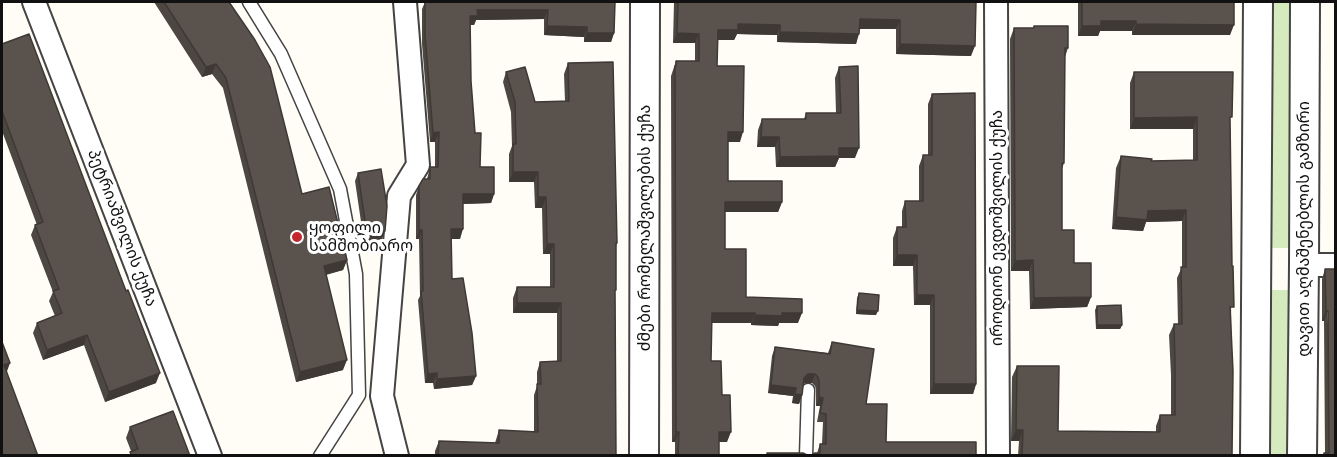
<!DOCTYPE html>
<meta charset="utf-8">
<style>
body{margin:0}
#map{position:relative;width:1337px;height:457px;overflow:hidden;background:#fffdf5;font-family:Georgia,serif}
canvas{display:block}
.frame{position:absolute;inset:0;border:3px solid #111;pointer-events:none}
</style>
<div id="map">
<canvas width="1337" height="457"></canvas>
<div class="frame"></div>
</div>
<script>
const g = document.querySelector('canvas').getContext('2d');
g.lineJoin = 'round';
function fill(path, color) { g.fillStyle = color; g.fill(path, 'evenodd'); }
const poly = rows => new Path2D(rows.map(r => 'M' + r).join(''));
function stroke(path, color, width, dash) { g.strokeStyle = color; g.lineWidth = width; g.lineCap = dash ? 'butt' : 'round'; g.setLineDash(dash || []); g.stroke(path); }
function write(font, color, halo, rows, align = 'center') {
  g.font = font + ' Georgia,"Noto Sans Georgian",serif'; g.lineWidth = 6; g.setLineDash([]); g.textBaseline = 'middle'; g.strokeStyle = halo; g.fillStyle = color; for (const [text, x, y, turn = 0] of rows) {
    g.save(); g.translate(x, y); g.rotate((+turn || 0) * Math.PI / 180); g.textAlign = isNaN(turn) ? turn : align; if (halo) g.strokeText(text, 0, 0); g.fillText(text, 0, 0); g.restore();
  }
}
const green = poly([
 [1268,2,1294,2,1292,248,1266,248],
 [1266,290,1293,290,1293,455,1267,455]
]);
const service = poly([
 [249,2,281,54,340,189,356,274,359,395,320,456],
 [806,456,808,390]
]);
const minor = poly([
 [34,2,210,456],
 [996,2,998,456],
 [1304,265,1336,265],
 [397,456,382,396,399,196,418,165,405,2]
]);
const tertiary = poly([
 [644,456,645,2],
 [1255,456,1258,2],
 [1302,456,1304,265,1305,2]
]);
const wall = poly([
 [154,2,229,2,302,194,347,260,343,270,326,275,343,370,296,382,223,88,212,74,202,77],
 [425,2,615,2,614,33,611,42,584,42,584,37,544,35,544,19,476,20,474,25,470,25,471,81,475,133,480,167,494,194,491,203,463,204,460,239,451,239,452,279,476,376,472,385,434,389,433,383,425,383,418,300,420,296,419,239,416,239,416,195,419,186,427,179,430,167,435,167,435,142,430,142,422,44,422,9],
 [674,2,976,2,971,56,896,54,896,29,859,29,856,44,777,42,777,35,737,34,734,40,718,40,717,66,740,142,728,142,728,181,782,202,778,212,725,212,725,249,746,297,798,323,779,323,778,326,751,325,751,323,711,323,711,361,722,395,727,442,719,442,719,456,675,456,675,442,672,442,671,76,676,61,695,61,695,43,673,43],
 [1078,2,1234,2,1230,35,1132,35,1132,31,1100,31,1098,36,1078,36],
 [1034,26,1068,48,1065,57,1064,163,1062,169,1062,230,1074,263,1091,297,1087,307,1030,309,1029,271,1011,271,1010,39,1014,28,1033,28],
 [2,44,156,383,105,402,84,345,43,360,33,333,37,323,55,316,49,301,53,292,31,235,35,225,37,225,2,131],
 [568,63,617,243,616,246,615,293,616,456,435,456,435,451,439,441,495,443,499,430,534,432,534,395,537,386,537,372,540,362,557,361,557,313,513,313,513,298,517,287,550,287,550,254,543,254,542,208,535,208,534,182,509,182,509,154,512,146,511,112,503,82,506,72,535,102,565,101,564,74],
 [839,67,855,158,839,158,835,167,776,167,775,147,757,147,758,130,762,119,804,119,806,113,836,113,835,78],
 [1134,72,1230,124,1232,456,1018,456,1019,441,1011,441,1012,377,1017,366,1058,431,1156,432,1156,426,1160,415,1171,415,1171,375,1169,335,1174,324,1178,324,1177,278,1182,267,1182,221,1146,222,1143,231,1112,229,1116,168,1121,156,1151,161,1193,160,1193,129,1130,129,1130,83],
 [932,94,976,384,973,394,930,394,930,305,914,305,913,266,893,266,893,238,897,227,902,227,902,211,905,201,919,201,919,166,923,155,928,155,928,104],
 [358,173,382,239,364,242,355,181],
 [1325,269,1335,456,1323,456,1324,453,1325,453,1324,321,1322,321,1322,279],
 [859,293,876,315,856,314,857,298],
 [1097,306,1122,325,1120,329,1096,329,1095,310],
 [832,342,866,404,886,442,817,453,820,444,822,444,823,422,817,422,820,406,816,406,816,390,815,386,812,383,805,383,803,384,802,395,799,404,792,403,793,396,768,393,772,356,775,347,828,353],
 [130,427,190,456,129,456,131,451,126,438]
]);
const shadedWall = poly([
 [477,10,548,10,544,19,476,20,474,25,467,25,470,16],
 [860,19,900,20,896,29,856,29],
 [1101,21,1136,21,1132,31,1100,31,1098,36,1078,36,1082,26],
 [738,24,780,25,777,35,737,34,734,40,715,40,718,30],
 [1136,24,1234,25,1230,35,1132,35],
 [547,26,587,27,584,37,544,35],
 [780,32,859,34,856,44,777,42],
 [587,33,614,33,611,42,584,42],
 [677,33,699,34,695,43,673,43],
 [900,44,975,46,971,56,896,54],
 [216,64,212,74,202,77,206,67],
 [1197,117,1193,129,1130,129,1134,118],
 [439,132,435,142,430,142,433,133],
 [728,132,743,132,740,142,725,142],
 [761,137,779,137,775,147,757,147],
 [839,148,859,148,855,158,839,158,835,167,776,167,780,157],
 [513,172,538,172,534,182,509,182],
 [463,194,494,194,491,203,460,204],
 [538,197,546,197,542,208,535,208],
 [725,202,782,202,778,212,721,212],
 [1186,210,1182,221,1146,222,1143,231,1112,229,1116,217,1148,211],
 [451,229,463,229,460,239,447,239],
 [419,230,422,230,419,239,416,239],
 [385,231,382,239,364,242,367,234],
 [547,244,554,244,550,254,543,254],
 [897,255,917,255,913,266,893,266],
 [347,260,343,270,320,276,324,266],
 [1033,260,1029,271,1011,271,1015,261],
 [917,295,934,295,930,305,914,305],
 [1091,297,1087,307,1030,309,1034,298],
 [517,303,561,303,557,313,513,313],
 [857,310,878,311,876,315,856,314],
 [1326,311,1328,311,1324,321,1322,321],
 [712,313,755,313,751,323,708,323],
 [782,313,802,313,798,323,779,323,778,326,751,325,755,315],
 [1097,325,1122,325,1120,329,1096,329],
 [87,335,84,345,43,360,47,350],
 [347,360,343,370,296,382,300,372],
 [10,363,6,374,4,365],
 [160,373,156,383,105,402,109,392],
 [437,373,433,383,425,383,428,374],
 [808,374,815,374,812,383,805,383,801,386,804,378],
 [476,376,472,385,434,389,437,379],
 [934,384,976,384,973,394,930,394],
 [771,385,796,388,793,396,768,393],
 [795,394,802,395,799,404,792,403],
 [819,397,823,398,820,406,816,406],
 [1016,430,1023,430,1019,441,1011,441],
 [676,432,679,432,675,442,672,442],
 [719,432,731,432,727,442,716,442]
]);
const building = poly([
 [164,2,229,2,255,40,270,67,302,194,329,187,347,260,324,266,347,360,300,372,226,78,216,64,206,67,164,2],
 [425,2,615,2,614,33,587,33,587,27,547,26,548,10,477,10,478,16,470,16,471,81,475,133,481,133,480,167,494,167,494,194,463,194,463,229,451,229,452,279,463,278,472,333,476,376,437,379,437,373,428,374,421,291,423,291,422,230,419,230,419,186,423,179,430,179,430,167,438,167,439,132,433,133,425,35,425,2],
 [678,2,976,2,975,46,900,44,900,20,860,19,859,34,780,32,780,25,738,24,738,30,718,30,717,66,744,66,743,132,728,132,728,181,782,181,782,202,725,202,725,249,746,249,746,297,802,299,802,313,782,313,782,316,755,315,755,313,712,313,711,361,721,361,722,395,730,395,731,432,719,432,719,456,678,456,679,432,676,432,675,66,676,66,676,61,699,61,699,34,677,33,678,2],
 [1082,2,1234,2,1234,25,1136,24,1136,21,1101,21,1101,26,1082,26,1082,2],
 [1034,26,1068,26,1068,48,1065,48,1064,163,1062,163,1062,230,1074,230,1074,263,1091,263,1091,297,1034,298,1033,260,1015,261,1014,28,1034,28,1034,26],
 [29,34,126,291,128,290,160,373,109,392,87,335,47,350,37,323,62,313,53,291,59,289,35,225,43,222,2,111,2,44,29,34],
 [613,62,617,243,616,243,616,290,615,290,616,456,438,456,439,441,499,443,499,430,538,432,537,384,541,384,540,362,561,361,561,303,517,303,517,287,554,287,554,244,547,244,546,197,538,197,538,172,513,172,513,144,516,144,515,102,506,72,525,67,535,102,569,101,568,63,613,62],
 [858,66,859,148,839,148,839,156,780,157,779,137,761,137,762,119,806,119,806,113,841,113,839,67,858,66],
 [1134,72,1233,72,1232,117,1230,117,1232,266,1233,266,1234,307,1230,307,1233,371,1232,456,1022,456,1023,430,1016,430,1017,366,1059,366,1058,431,1160,432,1160,415,1175,415,1175,364,1174,324,1182,324,1181,267,1186,267,1186,210,1148,211,1147,220,1116,217,1121,156,1152,159,1151,161,1197,160,1197,117,1134,118,1134,72],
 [975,93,976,384,934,384,934,295,917,295,917,255,897,255,897,227,906,227,905,201,923,201,923,155,932,155,932,94,975,93],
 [381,169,387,206,385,231,367,234,358,173,381,169],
 [1325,269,1335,269,1335,456,1324,456,1324,453,1329,453,1328,311,1326,311,1325,269],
 [859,293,879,295,878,311,857,310,859,293],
 [1121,305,1122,325,1097,325,1097,306,1121,305],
 [2,342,10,363,4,365,38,456,2,456,2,342],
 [832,342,874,349,866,404,887,404,886,442,976,442,976,456,810,456,815,453,820,453,820,444,826,444,826,414,820,413,823,398,819,397,819,381,818,377,815,374,808,374,804,378,802,395,795,394,796,388,771,385,775,347,830,354,832,342],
 [173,411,190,456,132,456,130,452,138,449,130,427,173,411],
 [767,453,803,453,809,456,767,456,767,453]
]);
const markers = [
 [297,237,6,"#c4262e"]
];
const streetNames = [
 ["პეტრიაშვილის ქუჩა",122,228,69],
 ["ძმები რომელაშვილების ქუჩა",645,228,-90],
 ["იროდიონ ევდოშვილის ქუჩა",997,228,-90],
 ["დავით აღმაშენებლის გამზირი",1304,229,-90]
];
const poiNames = [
 ["ყოფილი",309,228],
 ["სამშობიარო",309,246]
];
fill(green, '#d5ebbd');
stroke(service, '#444', 15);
stroke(minor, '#444', 26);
stroke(tertiary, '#444', 32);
stroke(service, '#fff', 12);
stroke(minor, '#fff', 22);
stroke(tertiary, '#fff', 28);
fill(wall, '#4d4742');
fill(shadedWall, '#3f3936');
fill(building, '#5a524d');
stroke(building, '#3f3936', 1.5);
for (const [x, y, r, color] of markers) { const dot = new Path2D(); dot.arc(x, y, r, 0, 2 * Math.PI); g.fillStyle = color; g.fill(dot); stroke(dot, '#fff', 2); }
write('16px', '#111', '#fff', streetNames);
write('16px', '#111', '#fff', poiNames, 'left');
</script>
